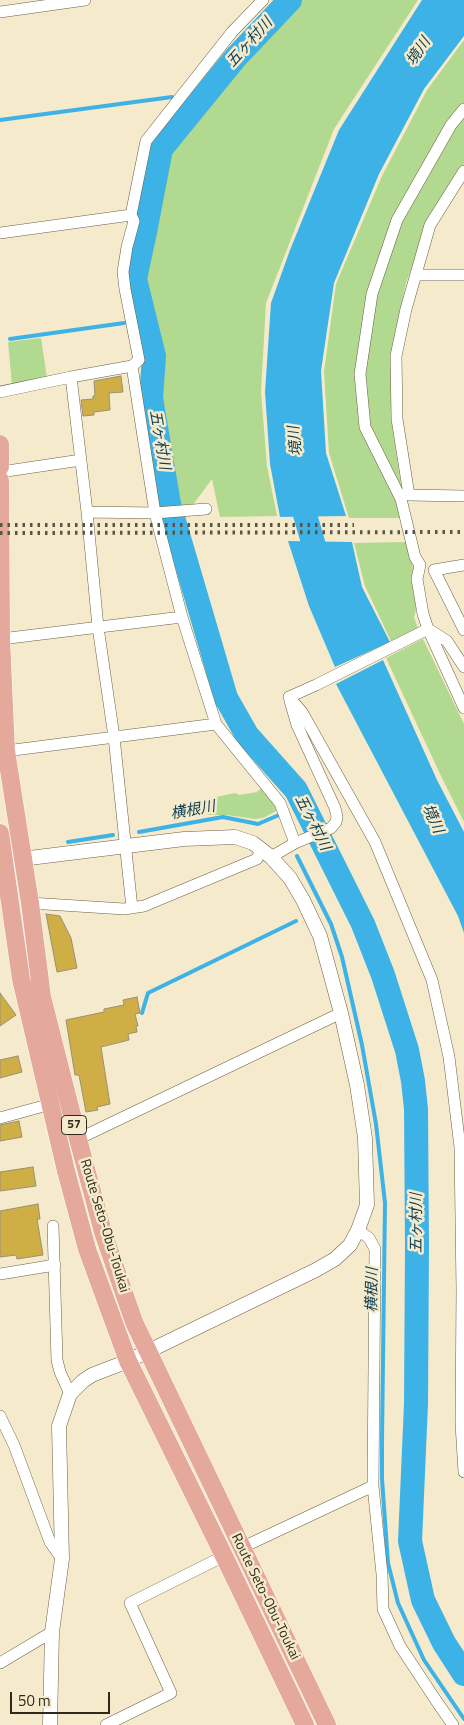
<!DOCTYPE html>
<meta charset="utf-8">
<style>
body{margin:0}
#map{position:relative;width:464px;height:1725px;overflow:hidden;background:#f5eacb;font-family:"Titillium Web",sans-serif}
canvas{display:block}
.scale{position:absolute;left:10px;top:1692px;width:100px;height:22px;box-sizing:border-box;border:2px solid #2d291d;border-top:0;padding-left:6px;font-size:15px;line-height:18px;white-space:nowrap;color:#2d291d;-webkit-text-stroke:4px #f5eacb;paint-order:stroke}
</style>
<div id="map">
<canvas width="464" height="1725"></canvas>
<div class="scale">50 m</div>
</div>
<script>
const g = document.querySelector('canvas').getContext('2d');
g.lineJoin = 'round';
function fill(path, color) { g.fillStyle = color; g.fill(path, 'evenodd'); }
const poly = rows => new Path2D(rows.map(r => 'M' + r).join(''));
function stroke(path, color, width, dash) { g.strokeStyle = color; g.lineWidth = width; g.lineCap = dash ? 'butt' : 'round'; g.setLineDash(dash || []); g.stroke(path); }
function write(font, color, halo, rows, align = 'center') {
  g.font = font + ' "Titillium Web","Noto Sans JP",sans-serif'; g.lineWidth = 5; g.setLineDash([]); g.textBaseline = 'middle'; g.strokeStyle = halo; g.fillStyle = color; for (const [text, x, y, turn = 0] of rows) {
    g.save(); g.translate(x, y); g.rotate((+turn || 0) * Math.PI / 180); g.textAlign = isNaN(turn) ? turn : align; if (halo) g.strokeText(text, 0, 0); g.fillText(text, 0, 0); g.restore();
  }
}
const green = poly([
 [299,0,418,0,334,129,266,303,261,392,267,466,277,516,220,517,212,479,192,506,181,508,156,398,160,355,140,279,167,151,241,59],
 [464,40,464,164,428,223,406,283,391,353,391,419,401,485,396,501,400,518,349,518,329,453,324,371,336,284,382,176,427,90],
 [41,338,47,378,12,385,8,342],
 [406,542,411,557,418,602,414,617,418,629,391,641,365,586,354,543],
 [423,639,464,724,464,822,441,776,386,658],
 [262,788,276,805,278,810,263,818,255,819,227,815,208,815,207,799,235,793,239,795,257,792]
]);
const water = poly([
 [422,0,464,0,464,36,424,89,379,174,334,283,321,371,326,453,346,516,280,517,270,464,265,392,271,303,290,250,339,130],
 [288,541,352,542,362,587,390,642,335,667,309,606],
 [383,660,437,780,464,832,464,933,458,916,336,684]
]);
const stream = poly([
 [183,105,190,113],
 [0,120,172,97],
 [138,322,145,320],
 [10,339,124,323],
 [139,832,223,817,258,824,279,815],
 [68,842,113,835],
 [297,856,331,924,342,957,362,1045,376,1124,385,1203,382,1439,382,1479,388,1563,398,1603,424,1660,464,1719],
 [142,1013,148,993,296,921]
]);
const river = poly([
 [290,0,236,57,161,149,145,232,135,279,154,356,151,398,169,504,226,698,247,735,296,790,363,924,383,975,407,1050,413,1081,416,1109,417,1246,416,1404,410,1541,423,1600,444,1643,464,1674],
 [301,484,303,508,322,573]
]);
const building = poly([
 [121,376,123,392,109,393,110,410,94,412,94,415,83,416,81,400,93,399,93,396,95,396,94,381,121,376],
 [46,914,60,916,71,938,77,968,57,972,46,914],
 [0,993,16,1015,0,1026,0,993],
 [137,997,140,1013,135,1014,138,1026,136,1026,137,1032,128,1034,129,1040,101,1047,110,1104,97,1107,98,1110,86,1112,79,1075,75,1075,66,1020,104,1012,104,1009,124,1005,123,1000,137,997],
 [18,1056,22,1072,0,1078,0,1060,18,1056],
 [19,1121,22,1137,0,1141,0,1125,19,1121],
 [33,1167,36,1186,0,1191,0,1172,33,1167],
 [38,1204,40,1219,37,1219,43,1255,17,1259,16,1255,0,1257,0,1211,38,1204]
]);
const minor = poly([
 [0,12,85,0],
 [464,109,451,125,397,220,372,294,360,374,365,427,401,499,415,557,420,565,417,579,423,614,428,629,464,708],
 [464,171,430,225,406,309,396,356,397,419,409,495,464,496],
 [131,215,146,141,232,32,263,0],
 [0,233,131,215,134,221,127,247,123,272,125,289,139,360,132,366,71,377,87,512,155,513,206,509],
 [417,275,464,275],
 [0,392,71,377],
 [0,472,81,460],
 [87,512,98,627,114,737,132,908],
 [464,565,434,570,464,630],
 [428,629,447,641,464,667],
 [1,639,182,617],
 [289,697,302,712,375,842,432,980,449,1057,460,1147,462,1290,461,1424,464,1472],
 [289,697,316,685,428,629],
 [216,724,280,803,295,843],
 [6,751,216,724,182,617,155,513,132,366],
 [271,857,295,843,331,828,336,822,337,817,335,808,297,725,290,701],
 [30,903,124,909,144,906,257,859,261,849],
 [0,1118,51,1104],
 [78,1139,341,1013],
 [53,1226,57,1360,60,1372,70,1394],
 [358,1230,369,1238,375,1249,373,1486,382,1574,383,1609,400,1646,437,1702,453,1725],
 [0,1274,55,1265],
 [0,1416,14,1445,50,1542,62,1559],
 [241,1548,373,1486],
 [0,1663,52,1632],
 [106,1725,171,1693,130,1603,224,1556]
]);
const tertiary = poly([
 [13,860,184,839,235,837,253,843,271,857,290,878,303,900,320,936,341,1013,357,1085,365,1138,367,1205,358,1230,350,1245,335,1259,316,1270,128,1361,92,1375,83,1381,70,1394,59,1426,62,1559,52,1632,50,1725]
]);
const primary = poly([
 [0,444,0,467],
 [0,480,1,639,6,751,30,903,42,997,78,1139,103,1232,134,1322,327,1725],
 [0,833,21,979,66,1171,87,1249,128,1361,224,1556,305,1725]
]);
const rail = poly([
 [0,525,354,525],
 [0,533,464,532]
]);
const shields = [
 [74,1125,25]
];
const shieldNames = [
 ["57",74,1125]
];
const streetNames = [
 ["Route Seto-Obu-Toukai",104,1226,73],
 ["Route Seto-Obu-Toukai",265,1597,64]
];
const waterNames = [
 ["五ヶ村川",250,43,-48],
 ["境川",419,52,-55],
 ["五ヶ村川",159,440,80],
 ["境川",296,441,-96],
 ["横根川",193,811,-10],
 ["境川",432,819,66],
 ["五ヶ村川",312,823,63],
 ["五ヶ村川",417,1223,-90],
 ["横根川",373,1290,-89]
];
fill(green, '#b1d98f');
fill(water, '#3db2e6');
stroke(stream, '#3db2e6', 4);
stroke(river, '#3db2e6', 24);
fill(building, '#cfae46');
stroke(building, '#9a9072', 1);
stroke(minor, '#6a6044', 12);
stroke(tertiary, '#6a6044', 15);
stroke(primary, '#fff', 19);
stroke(minor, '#fff', 11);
stroke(tertiary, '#fff', 14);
stroke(primary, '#e4a99a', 18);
stroke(rail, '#5a5444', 4, [2.5, 5]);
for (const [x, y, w] of shields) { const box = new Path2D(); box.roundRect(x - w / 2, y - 9.5, w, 19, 4); g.fillStyle = '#f5eacb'; g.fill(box); stroke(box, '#2d291d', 1); }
write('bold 12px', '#2d291d', null, shieldNames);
write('14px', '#2d291d', '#f5eacb', streetNames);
write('italic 15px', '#104156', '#f5eacb', waterNames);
</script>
